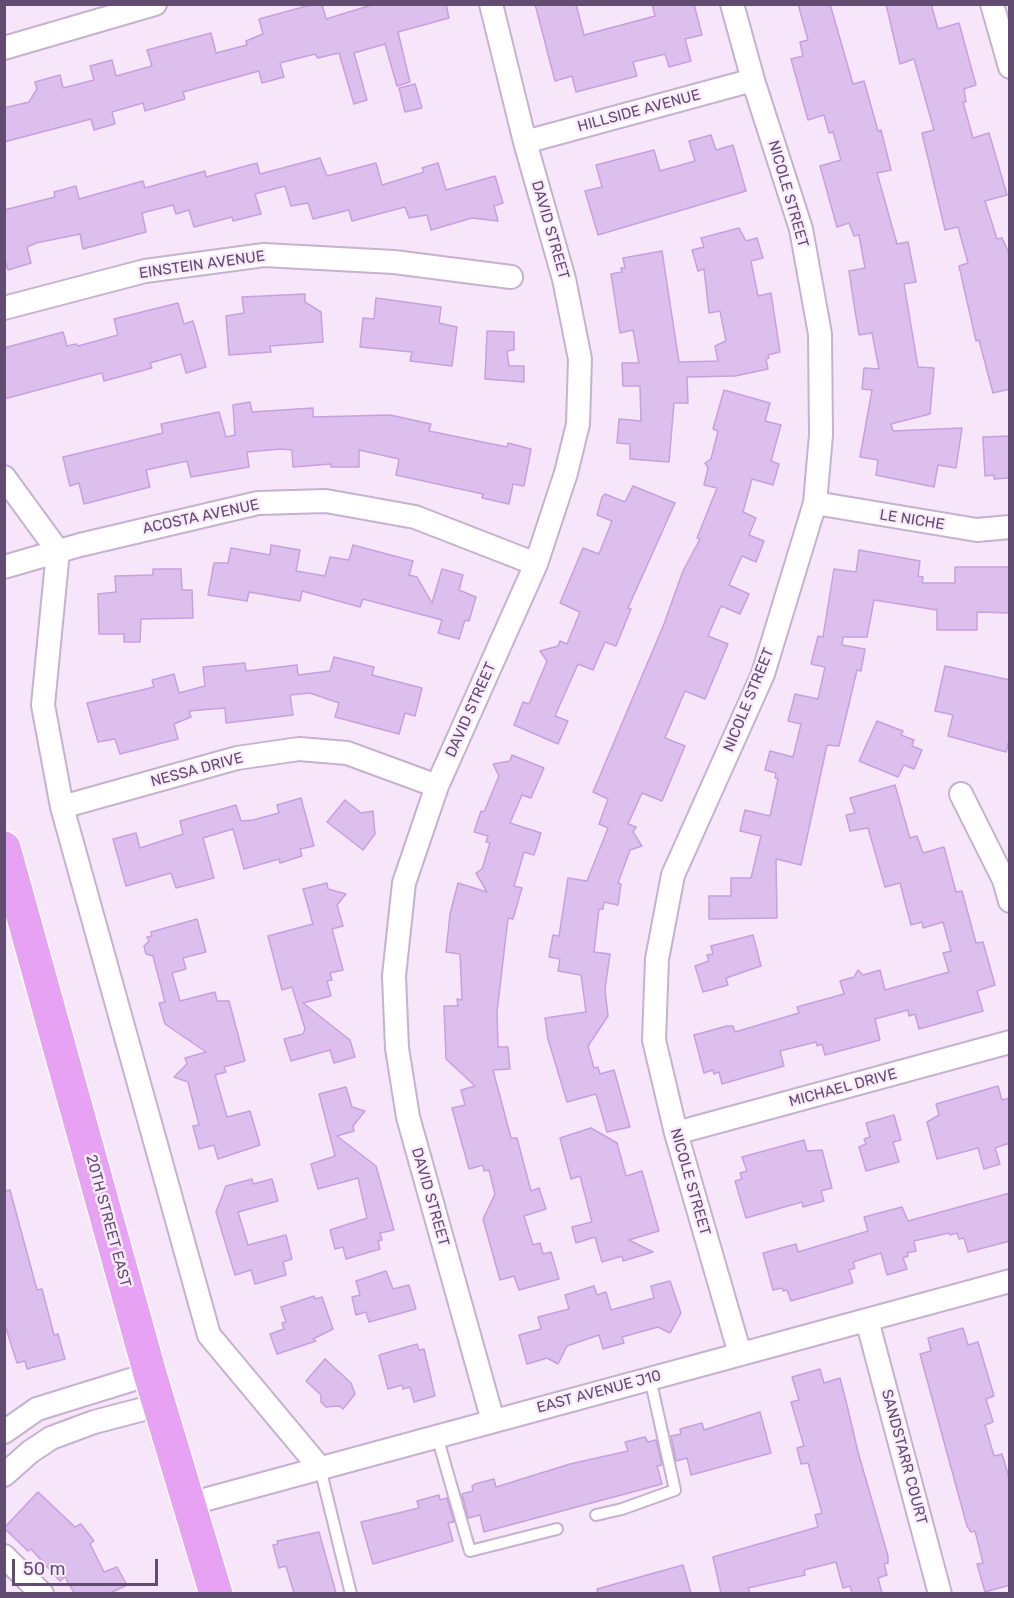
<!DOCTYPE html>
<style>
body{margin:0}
#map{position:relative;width:1014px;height:1598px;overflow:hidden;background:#f7e5fa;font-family:Rubik,sans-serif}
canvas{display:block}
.frame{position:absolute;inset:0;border:6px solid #624c71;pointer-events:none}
.scale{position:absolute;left:12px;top:1559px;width:146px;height:27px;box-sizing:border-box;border:3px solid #624c71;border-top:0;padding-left:8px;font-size:18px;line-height:21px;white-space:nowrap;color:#624c71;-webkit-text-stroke:4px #faebfd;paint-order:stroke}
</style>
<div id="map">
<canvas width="1014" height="1598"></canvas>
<div class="frame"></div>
<div class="scale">50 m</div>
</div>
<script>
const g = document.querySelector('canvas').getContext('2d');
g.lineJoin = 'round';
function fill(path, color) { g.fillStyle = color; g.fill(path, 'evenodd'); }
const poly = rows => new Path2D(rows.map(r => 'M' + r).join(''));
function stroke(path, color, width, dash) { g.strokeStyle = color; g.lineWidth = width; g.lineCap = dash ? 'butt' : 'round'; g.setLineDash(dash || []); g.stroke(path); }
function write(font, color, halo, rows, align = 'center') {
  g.font = font + ' Rubik,sans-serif'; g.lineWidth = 5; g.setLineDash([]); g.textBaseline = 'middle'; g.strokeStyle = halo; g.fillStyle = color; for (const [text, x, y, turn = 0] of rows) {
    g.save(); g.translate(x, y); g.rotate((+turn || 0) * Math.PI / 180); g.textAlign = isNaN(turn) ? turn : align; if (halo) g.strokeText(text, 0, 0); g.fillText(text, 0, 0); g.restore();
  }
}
const building = poly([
 [314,4,322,4,326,19,375,4,446,4,449,18,398,32,410,82,397,86,385,44,354,53,367,100,354,104,339,53,318,58,315,54,280,63,284,77,262,83,259,71,183,92,185,99,145,111,143,103,112,112,115,124,94,130,91,119,4,142,4,108,29,102,37,89,35,82,60,75,63,88,94,80,90,66,112,60,116,76,152,66,147,50,211,33,216,53,247,45,246,41,263,34,259,19,314,4],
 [535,4,576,4,584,35,655,16,652,4,694,4,702,35,685,39,691,61,669,67,665,54,633,62,637,76,576,92,572,76,555,81,535,4],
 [798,4,830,4,853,84,864,81,878,131,881,130,891,170,877,173,897,244,908,242,916,282,904,284,918,367,934,368,930,414,891,424,893,431,962,428,956,468,938,465,934,487,876,475,878,460,860,457,872,390,862,389,864,368,879,369,872,333,859,335,855,311,849,271,865,268,859,235,854,236,849,223,837,227,820,166,841,160,833,132,829,133,824,115,808,120,791,59,803,56,800,42,808,40,798,4],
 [886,4,931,4,938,29,959,23,976,85,964,89,966,102,963,102,973,138,989,133,1007,195,985,201,997,239,1002,238,1010,255,1010,389,993,393,979,340,976,341,959,266,968,263,958,227,945,230,922,133,934,130,914,59,900,64,886,4],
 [415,84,422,108,405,112,399,88,415,84],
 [711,135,716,150,733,145,746,191,598,235,585,191,602,187,596,165,654,150,660,171,695,161,689,141,711,135],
 [320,158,327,176,376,163,382,185,424,172,422,168,438,163,446,190,495,176,503,203,494,206,498,221,472,218,431,230,427,215,409,218,405,207,352,221,349,210,313,219,308,203,291,206,285,186,255,194,261,214,233,221,232,217,194,227,189,210,176,214,173,205,142,213,146,232,83,249,80,234,36,243,27,247,31,263,8,270,4,257,4,210,55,197,54,192,76,186,79,199,143,181,145,188,205,171,206,177,257,163,260,174,320,158],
 [739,228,746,241,757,238,763,258,751,261,758,296,771,293,780,352,768,355,769,358,766,359,768,369,735,376,687,377,688,403,674,403,669,462,630,459,630,444,617,443,619,419,641,421,640,386,623,386,622,363,639,363,633,330,620,333,611,274,622,272,621,268,625,268,623,258,662,251,679,362,718,361,715,346,726,341,720,311,709,313,704,269,698,271,692,250,704,247,701,238,739,228],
 [305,294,305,302,321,312,323,342,270,346,271,352,229,355,226,316,244,313,242,297,305,294],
 [376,298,441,307,439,323,457,327,452,366,410,361,412,352,360,347,363,318,374,319,376,298],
 [178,303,184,324,193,321,206,367,186,373,181,354,150,363,152,368,104,381,102,373,4,399,4,348,63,332,67,346,76,344,78,346,118,335,114,319,178,303],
 [487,331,514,332,514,350,507,351,509,366,524,366,524,382,485,379,487,331],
 [724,390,770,403,765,421,781,425,771,461,779,464,773,485,752,479,743,512,756,518,749,535,764,541,756,562,742,556,729,585,749,594,740,614,721,606,708,636,728,644,705,699,685,691,665,738,685,746,662,801,642,793,628,824,636,827,633,832,642,846,630,850,618,883,621,884,618,905,604,902,603,909,599,909,594,952,610,954,605,989,608,1016,588,1046,594,1068,598,1067,600,1074,614,1070,630,1127,607,1132,596,1094,567,1102,548,1039,545,1018,586,1012,581,975,558,971,560,959,549,957,553,935,559,936,568,878,587,881,608,828,599,824,608,799,593,792,664,624,683,571,700,539,697,538,717,488,704,485,708,468,705,463,711,459,718,431,713,429,724,390],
 [250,402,252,412,313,408,313,417,390,415,431,424,429,431,507,447,508,443,531,449,524,486,513,484,509,504,482,498,483,494,396,475,399,459,359,450,359,467,331,467,331,464,293,467,292,450,281,449,247,452,249,467,191,477,187,461,146,470,150,487,84,504,79,483,70,486,63,457,163,433,161,424,219,412,226,437,235,435,233,405,250,402],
 [1010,436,1010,478,994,479,994,475,985,476,983,437,1010,436],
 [633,486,675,503,628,608,631,609,616,646,605,642,593,670,578,664,555,716,568,721,558,744,514,725,523,702,529,704,547,661,540,651,558,646,560,641,567,644,580,612,560,603,583,548,599,554,612,521,597,515,602,497,605,494,625,502,633,486],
 [271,545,300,550,296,571,325,576,330,557,349,560,353,545,413,561,409,575,417,577,432,603,442,569,463,575,459,590,476,597,469,621,465,620,459,639,438,633,442,620,363,599,360,607,302,591,300,601,249,592,247,601,208,595,214,563,228,563,231,548,270,555,271,545],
 [859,550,920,561,918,576,923,577,922,583,955,583,955,567,1010,567,1010,613,977,612,977,630,937,630,937,610,874,600,867,637,843,637,842,645,865,649,861,671,857,670,839,746,827,745,801,865,776,859,777,918,709,919,709,896,731,896,731,878,751,878,761,836,740,831,745,810,770,816,778,779,775,778,776,773,765,770,770,751,793,757,801,724,788,721,795,694,818,699,825,667,811,664,818,636,823,637,834,569,856,572,859,550],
 [153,569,181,569,182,590,192,590,193,618,141,619,140,642,124,642,124,634,99,634,98,594,116,592,115,576,153,575,153,569],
 [334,657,374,667,372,675,422,688,415,716,405,713,399,734,335,717,339,703,310,693,290,695,293,715,226,723,225,708,189,711,191,717,174,724,178,739,120,754,115,739,98,742,87,703,154,687,152,680,174,674,179,693,205,686,203,667,245,663,246,671,297,665,298,675,330,671,334,657],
 [945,666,1010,680,1010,736,1006,752,948,736,953,715,935,711,945,666],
 [877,721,903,731,901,735,914,740,912,746,922,750,914,769,904,765,898,777,859,761,877,721],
 [512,755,544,768,531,798,522,795,510,823,541,833,534,855,524,852,514,886,522,888,513,919,508,918,497,1012,498,1047,508,1047,510,1069,493,1070,511,1138,517,1138,531,1191,539,1188,546,1209,524,1216,533,1245,540,1243,543,1254,551,1252,559,1279,519,1290,514,1276,500,1280,483,1219,495,1194,489,1170,484,1171,483,1165,469,1169,452,1108,465,1105,461,1090,475,1086,446,1059,444,1006,458,1006,457,999,462,1000,460,954,446,952,450,914,458,883,487,892,476,873,482,869,490,843,486,842,488,836,474,832,481,811,484,812,499,776,493,764,510,761,512,755],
 [895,785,910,838,917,836,923,853,944,847,956,892,962,891,976,943,983,942,995,985,977,991,983,1011,919,1029,915,1014,909,1016,908,1010,875,1019,880,1040,825,1055,822,1044,817,1046,816,1042,780,1051,784,1066,722,1084,719,1072,714,1074,713,1070,704,1073,694,1035,727,1026,733,1026,735,1032,799,1013,797,1007,844,994,840,981,854,977,858,970,863,975,880,970,885,990,949,972,943,953,951,951,943,922,923,928,922,922,911,925,900,883,885,887,868,828,850,831,846,815,855,813,850,798,895,785],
 [301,798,314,846,300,849,302,856,280,863,279,859,244,869,233,829,203,838,214,878,176,888,171,873,126,886,113,839,136,833,140,848,183,834,180,821,236,805,241,821,253,820,279,813,277,805,301,798],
 [345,800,361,813,373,811,375,834,363,850,327,822,345,800],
 [327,883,328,889,346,894,337,905,343,926,332,929,343,970,330,973,332,980,327,981,331,996,303,1003,350,1040,355,1057,334,1063,330,1050,291,1061,284,1039,303,1034,305,1029,292,987,282,990,268,936,313,924,303,889,327,883],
 [197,919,206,952,183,958,186,969,172,973,180,1001,215,992,217,1001,229,1001,245,1061,224,1067,226,1072,215,1075,227,1117,250,1111,260,1145,218,1159,214,1145,199,1149,193,1126,199,1125,188,1082,174,1077,187,1064,185,1058,206,1052,165,1024,159,1003,165,1002,153,956,146,954,144,946,149,941,147,937,152,936,151,932,197,919],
 [753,935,761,966,726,978,728,985,703,992,695,966,709,961,707,955,713,954,711,946,753,935],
 [998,1086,1002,1100,1010,1098,1010,1143,995,1148,1000,1164,984,1169,978,1148,937,1159,927,1122,939,1115,936,1104,998,1086],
 [346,1087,352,1107,365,1111,353,1126,354,1131,337,1136,376,1166,394,1230,380,1233,382,1240,378,1241,380,1249,346,1259,343,1247,335,1249,330,1230,367,1218,358,1178,318,1189,311,1164,335,1156,319,1094,346,1087],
 [894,1115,901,1140,893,1142,899,1162,866,1171,859,1147,866,1144,864,1139,870,1137,866,1123,894,1115],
 [591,1128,617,1143,626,1176,642,1171,659,1231,629,1240,653,1252,623,1261,622,1256,602,1262,595,1237,576,1243,572,1227,592,1222,580,1176,571,1179,560,1138,591,1128],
 [804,1140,807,1151,822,1150,832,1188,821,1191,824,1201,803,1207,802,1202,746,1218,735,1181,742,1179,740,1173,747,1171,742,1157,804,1140],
 [252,1179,253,1184,272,1179,278,1201,238,1212,248,1245,286,1235,292,1259,283,1262,286,1275,255,1284,251,1270,235,1275,216,1212,226,1186,252,1179],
 [10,1190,37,1290,42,1289,54,1335,58,1334,65,1359,27,1369,25,1361,17,1363,4,1322,4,1191,10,1190],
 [1010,1193,1010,1241,968,1252,964,1238,959,1239,957,1233,950,1235,949,1233,914,1241,916,1251,907,1253,908,1256,903,1258,907,1269,887,1275,881,1253,853,1262,855,1268,849,1270,853,1283,791,1301,787,1290,783,1291,782,1288,773,1290,763,1253,796,1244,798,1252,868,1231,864,1217,902,1207,908,1221,1010,1193],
 [386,1271,393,1289,409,1285,416,1309,369,1322,366,1312,356,1315,352,1297,360,1295,356,1281,386,1271],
 [670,1281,681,1313,670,1333,658,1327,622,1337,624,1343,603,1349,599,1335,567,1346,558,1364,547,1358,527,1364,519,1335,541,1329,538,1317,569,1309,565,1295,594,1286,597,1295,606,1292,611,1310,654,1298,651,1286,670,1281],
 [314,1296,315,1299,322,1297,333,1329,313,1339,316,1341,277,1354,270,1334,284,1329,282,1323,286,1322,281,1307,314,1296],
 [963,1328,968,1345,978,1342,994,1396,986,1399,993,1422,985,1425,994,1456,1002,1454,1010,1481,1010,1585,985,1592,977,1564,983,1563,975,1531,971,1532,967,1526,920,1354,931,1351,928,1338,963,1328],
 [417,1344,419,1350,424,1349,435,1396,414,1402,410,1387,403,1389,402,1385,388,1389,379,1355,417,1344],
 [325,1359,351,1383,355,1394,343,1409,339,1406,326,1407,321,1402,321,1395,306,1381,325,1359],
 [820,1369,824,1383,840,1378,847,1405,858,1452,888,1556,888,1563,884,1564,887,1575,878,1578,882,1593,852,1593,850,1586,843,1588,836,1562,804,1570,805,1575,748,1588,750,1593,721,1593,713,1557,818,1527,815,1515,822,1513,808,1463,801,1464,797,1448,804,1446,791,1402,799,1400,792,1377,820,1369],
 [760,1412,771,1453,691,1475,687,1458,676,1461,671,1436,681,1434,680,1429,702,1423,704,1430,760,1412],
 [645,1437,648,1442,656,1440,662,1465,657,1466,662,1484,484,1532,480,1515,468,1518,462,1494,473,1491,472,1486,475,1484,494,1479,496,1487,570,1464,628,1451,625,1442,645,1437],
 [38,1492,75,1527,81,1524,94,1541,90,1544,104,1572,117,1567,127,1585,110,1593,74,1593,65,1577,60,1581,31,1549,28,1551,4,1528,38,1492],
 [439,1495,440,1500,447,1498,454,1522,448,1523,453,1541,373,1564,361,1522,419,1508,417,1501,439,1495],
 [319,1532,336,1593,294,1593,286,1566,279,1568,273,1545,278,1544,277,1541,319,1532],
 [683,1565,691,1593,598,1593,597,1589,683,1565]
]);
const lane = poly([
 [437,1436,470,1551,557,1529],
 [320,1468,351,1594],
 [596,1515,622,1509,675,1490,650,1378]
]);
const street = poly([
 [491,4,525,142,564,279,580,359,578,424,566,473,536,564,437,786,404,883,394,976,397,1048,408,1117,493,1421],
 [732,4,753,80,801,229,820,334,821,435,815,503,763,674,673,875,657,959,654,1040,676,1133,740,1354],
 [992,4,1010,67],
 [4,48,155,4],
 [525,142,753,80],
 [4,308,145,271,264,255,394,262,511,277],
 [4,477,58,551,43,705,62,807,209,1335,320,1468],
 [815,503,977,530,1010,527],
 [4,567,80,545,258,503,326,501,415,517,536,564],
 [961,794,1004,880,1010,901],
 [62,807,237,758,299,749,347,753,437,786],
 [676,1133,1010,1042],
 [867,1320,940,1594],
 [4,1432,37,1409,150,1374],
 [4,1475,30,1452,51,1438,94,1422,159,1405],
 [189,1504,1010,1281],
 [4,1556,42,1594]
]);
const primary = poly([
 [4,848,150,1374,216,1594]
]);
const streetNames = [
 ["HILLSIDE AVENUE",639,111,-15],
 ["NICOLE STREET",788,194,74],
 ["DAVID STREET",550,230,74],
 ["EINSTEIN AVENUE",202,265,-8],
 ["ACOSTA AVENUE",201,517,-12],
 ["LE NICHE",912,520,9],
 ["NICOLE STREET",749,700,-68],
 ["DAVID STREET",471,710,-66],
 ["NESSA DRIVE",197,770,-15],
 ["MICHAEL DRIVE",843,1088,-15],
 ["NICOLE STREET",690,1182,74],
 ["DAVID STREET",430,1197,74],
 ["20TH STREET EAST",108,1221,75],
 ["EAST AVENUE J10",599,1392,-15],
 ["SANDSTARR COURT",904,1457,75]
];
fill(building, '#dcbfed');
stroke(building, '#c6a0df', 1.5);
stroke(lane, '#c6b1cf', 14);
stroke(street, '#c6b1cf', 26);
stroke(primary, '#fff', 36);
stroke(lane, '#fff', 10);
stroke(street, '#fff', 22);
stroke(primary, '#e8a2f4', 33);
write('15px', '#624c71', '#faebfd', streetNames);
</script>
